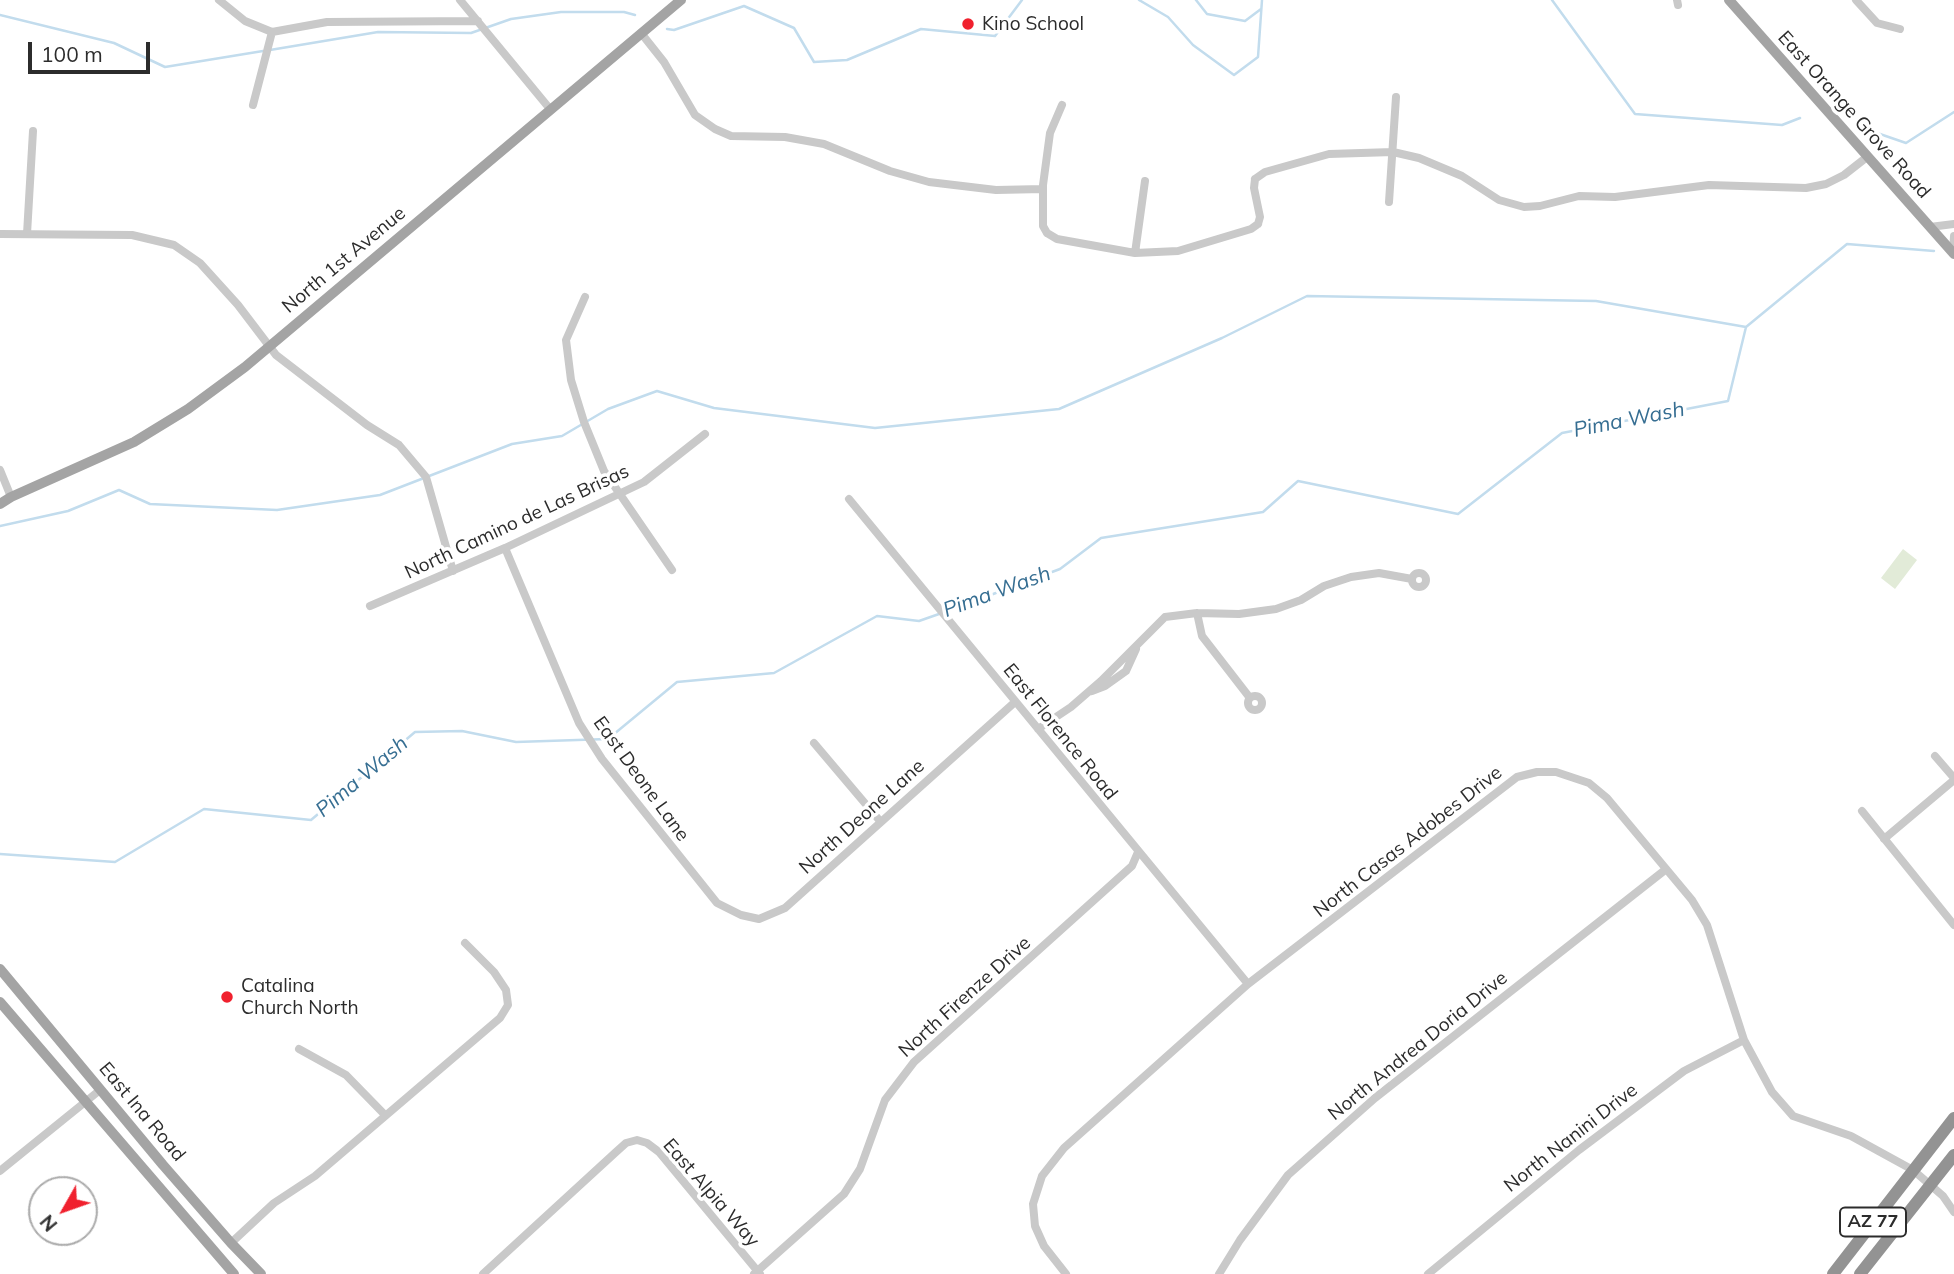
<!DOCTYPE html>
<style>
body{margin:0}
#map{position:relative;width:1954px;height:1274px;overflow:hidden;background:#fff;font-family:Mulish,sans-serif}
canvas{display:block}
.north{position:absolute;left:28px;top:1176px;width:70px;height:70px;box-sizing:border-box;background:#fff;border:2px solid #ababab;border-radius:50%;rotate:230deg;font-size:19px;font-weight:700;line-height:28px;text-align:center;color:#2c2c2c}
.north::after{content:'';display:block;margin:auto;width:24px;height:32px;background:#f0212e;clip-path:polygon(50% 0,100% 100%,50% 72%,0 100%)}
.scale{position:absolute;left:28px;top:42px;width:122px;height:32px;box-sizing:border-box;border:4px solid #2c2c2c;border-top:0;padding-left:9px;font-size:21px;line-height:24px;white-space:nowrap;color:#2c2c2c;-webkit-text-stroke:5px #fff;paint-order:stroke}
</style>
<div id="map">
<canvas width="1954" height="1274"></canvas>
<div class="north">N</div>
<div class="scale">100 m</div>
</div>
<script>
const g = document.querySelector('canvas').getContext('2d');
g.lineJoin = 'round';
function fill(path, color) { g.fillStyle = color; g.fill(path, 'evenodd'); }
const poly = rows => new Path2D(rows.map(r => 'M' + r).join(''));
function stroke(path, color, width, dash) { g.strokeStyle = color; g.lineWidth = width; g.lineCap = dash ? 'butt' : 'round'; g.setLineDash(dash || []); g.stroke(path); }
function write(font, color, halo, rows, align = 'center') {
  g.font = font + ' Mulish,sans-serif'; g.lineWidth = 7; g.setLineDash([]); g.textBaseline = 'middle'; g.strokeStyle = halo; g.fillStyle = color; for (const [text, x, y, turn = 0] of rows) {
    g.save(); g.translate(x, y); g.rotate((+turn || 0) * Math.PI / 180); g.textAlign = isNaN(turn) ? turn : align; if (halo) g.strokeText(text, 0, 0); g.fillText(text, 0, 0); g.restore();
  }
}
const green = poly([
 [1903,549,1917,560,1895,589,1881,578]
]);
const stream = poly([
 [1139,0,1168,17,1193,45,1234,75,1258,57,1262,0],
 [1196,0,1207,14,1245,21,1261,9],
 [1552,0,1635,114,1782,125,1800,118],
 [0,15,114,43,165,67,263,51],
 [667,29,674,30,744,6,794,28,814,62,847,60,921,29,995,36,1022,0],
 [270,50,378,32,471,33,511,19,561,12,624,12,635,15],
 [1877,133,1906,143,1954,112],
 [0,526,68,511,119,490,150,504,277,510,380,495,512,444,562,436,608,409,657,391,714,408,875,428,1059,409,1222,338,1307,296,1596,301,1746,327],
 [945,612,1060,569,1101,538,1263,512,1298,481,1458,514,1562,433,1728,401,1746,327,1847,244,1934,251],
 [0,854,115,862,204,809,311,820,415,732,462,731,516,742,608,739,677,682,774,673,877,616,919,621,939,614]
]);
const minor = poly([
 [219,0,245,21,272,32,327,22,478,21],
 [460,0,550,109],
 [1677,0,1678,5],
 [1856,0,1877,23,1900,29],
 [641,33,664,62,695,115,715,129,731,136,785,137,824,144,890,171,929,182,996,190,1043,189],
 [253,105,272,32],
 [1255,179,1265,172,1329,154,1393,152,1419,158,1462,176,1499,200,1524,207,1540,206,1579,196,1615,197,1709,185,1806,188,1826,184,1844,175,1867,157],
 [1255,179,1254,188,1260,217,1258,224],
 [1389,202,1396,97],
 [1930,227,1954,224],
 [1047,233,1057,239,1135,253,1178,251,1251,229,1258,224],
 [1047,233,1043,226,1043,185,1050,133,1062,105],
 [0,234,132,235,174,245,200,263,238,305,276,355,367,425,399,445,426,477,453,571],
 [27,234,33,131],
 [1135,253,1145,181],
 [1953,253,1954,236],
 [585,297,566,340,571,380,584,422,604,471,672,570],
 [0,470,11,497],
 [849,499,1248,984],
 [505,548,579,723,602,759,717,903,741,915,759,919,785,908,1015,702],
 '1412 580a7 7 0 1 1 14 0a7 7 0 1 1-14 0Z',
 [370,606,505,548,644,482,705,434],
 [1197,613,1202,636,1250,698],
 [1092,691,1105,686,1126,671,1136,649],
 '1248 703a7 7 0 1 1 14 0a7 7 0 1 1-14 0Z',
 [1038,729,1071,707,1101,681,1165,617,1197,613,1239,614,1276,609,1301,600,1324,586,1351,577,1379,573,1412,579],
 [814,743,880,821],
 [1935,756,1954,778],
 [1862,811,1954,925],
 [1884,839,1954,780],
 [299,1049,346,1075,385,1115],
 [0,1171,100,1090],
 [231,1243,274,1203,315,1176,500,1018,508,1005,506,990,494,972,465,943],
 [483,1274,616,1152,626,1143,637,1140,647,1143,659,1152,760,1274],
 [754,1274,844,1194,860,1169,885,1100,914,1062,1132,866,1138,852],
 [1066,1274,1044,1246,1035,1226,1033,1204,1042,1176,1064,1148,1248,984,1517,777,1537,772,1556,772,1589,783,1607,798,1692,900,1707,925,1744,1040,1772,1092,1793,1116,1851,1136,1913,1170,1943,1196,1954,1212],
 [1219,1274,1240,1240,1288,1175,1375,1098,1665,870],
 [1428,1274,1579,1150,1684,1071,1744,1040]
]);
const major = poly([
 [1729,0,1954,254],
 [0,504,11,497,134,442,188,409,245,367,681,0],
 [0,969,163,1165,231,1243,261,1274],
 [0,1002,234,1274]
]);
const highway = poly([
 [1833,1274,1954,1118],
 [1860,1274,1954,1155]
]);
const markers = [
 [968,24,7,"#f0212e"],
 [227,997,7,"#f0212e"]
];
const shields = [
 [1873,1222,66]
];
const shieldNames = [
 ["AZ 77",1873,1222]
];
const poiNames = [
 ["Kino School",982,24],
 ["Catalina",241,986],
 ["Church North",241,1008]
];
const streetNames = [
 ["East Orange Grove Road",1854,115,48],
 ["North 1st Avenue",344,260,-40],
 ["North Camino de Las Brisas",517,522,-25],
 ["East Florence Road",1060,732,51],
 ["East Deone Lane",641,779,54],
 ["North Deone Lane",862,817,-42],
 ["North Casas Adobes Drive",1408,842,-38],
 ["North Firenze Drive",965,997,-42],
 ["North Andrea Doria Drive",1418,1046,-39],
 ["East Ina Road",142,1112,50],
 ["North Nanini Drive",1571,1138,-38],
 ["East Alpia Way",711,1193,49]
];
const waterNames = [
 ["Pima Wash",1629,420,-11],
 ["Pima Wash",997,592,-20],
 ["Pima Wash",362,777,-40]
];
fill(green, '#e2ebd8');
stroke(stream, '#c2dced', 2.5);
stroke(minor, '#c9c9c9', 8);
stroke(major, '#a4a4a4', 10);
stroke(highway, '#939393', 12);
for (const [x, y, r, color] of markers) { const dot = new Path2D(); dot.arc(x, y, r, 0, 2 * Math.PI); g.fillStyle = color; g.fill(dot); stroke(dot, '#fff', 2.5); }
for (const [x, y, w] of shields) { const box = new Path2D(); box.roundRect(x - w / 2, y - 14.5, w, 29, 5); g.fillStyle = '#fff'; g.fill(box); stroke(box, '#2c2c2c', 2); }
write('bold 18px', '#2c2c2c', null, shieldNames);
write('19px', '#2c2c2c', '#fff', poiNames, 'left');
write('19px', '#2c2c2c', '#fff', streetNames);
write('italic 21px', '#366e92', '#fff', waterNames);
</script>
